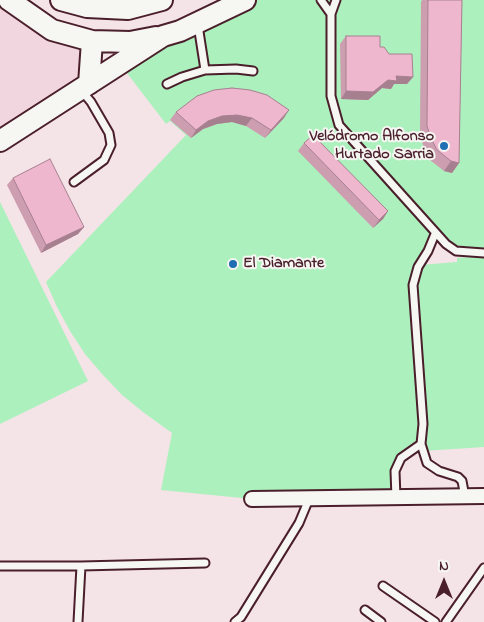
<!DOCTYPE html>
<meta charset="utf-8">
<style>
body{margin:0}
#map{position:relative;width:484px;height:622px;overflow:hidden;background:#f4e3e7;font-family:"Indie Flower",sans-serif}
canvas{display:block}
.north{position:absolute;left:419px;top:557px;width:50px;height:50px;-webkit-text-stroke:4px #f6f6f2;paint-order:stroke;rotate:0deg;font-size:14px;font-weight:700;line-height:20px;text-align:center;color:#4a1f2b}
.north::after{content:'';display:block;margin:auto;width:18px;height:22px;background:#4a1f2b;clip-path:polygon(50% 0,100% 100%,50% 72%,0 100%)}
</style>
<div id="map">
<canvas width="484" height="622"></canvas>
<div class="north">N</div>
</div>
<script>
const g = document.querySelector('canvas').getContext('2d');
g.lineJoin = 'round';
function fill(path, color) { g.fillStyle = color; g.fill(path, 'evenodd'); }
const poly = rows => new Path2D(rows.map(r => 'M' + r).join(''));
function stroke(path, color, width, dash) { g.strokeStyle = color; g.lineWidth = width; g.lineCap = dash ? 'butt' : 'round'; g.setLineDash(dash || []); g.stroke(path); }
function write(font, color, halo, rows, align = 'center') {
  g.font = font + ' "Indie Flower",sans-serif'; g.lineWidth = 4; g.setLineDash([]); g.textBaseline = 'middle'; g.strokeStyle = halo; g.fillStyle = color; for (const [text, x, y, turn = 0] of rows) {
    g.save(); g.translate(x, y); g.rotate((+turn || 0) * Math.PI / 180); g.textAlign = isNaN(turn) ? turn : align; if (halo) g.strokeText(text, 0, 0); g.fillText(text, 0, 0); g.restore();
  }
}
const built = poly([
 [0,0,92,41,89,84,0,138]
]);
const green = poly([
 [245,0,484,0,484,250,458,251,435,234,420,265,457,262,457,258,484,256,484,447,423,451,422,442,401,458,395,471,396,498,252,499,161,490,172,433,143,412,122,395,103,375,85,354,70,331,57,307,46,282,186,135,170,121,166,124,120,64],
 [0,202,88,381,0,424]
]);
const lane = poly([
 [321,0,331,14],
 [336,0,331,14,331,96,339,125,446,244,456,251,484,253],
 [205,70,236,69,253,71],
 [167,84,182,77,205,70,198,25],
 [74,182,104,160,111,145,109,133,91,102,81,90],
 [421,444,427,463,439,471,458,477,462,481,465,497],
 [396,498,395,471,401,458,421,444,423,424,413,285,418,267,428,251,435,234],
 [0,566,81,566],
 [383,586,435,622],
 [365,610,381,622],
 [78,622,81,566,205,563],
 [235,622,241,617,299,523,309,499],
 [446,622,484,568]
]);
const street = poly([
 [252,499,484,496]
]);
const secondary = poly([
 [9,0,52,30,92,41,130,42,156,37],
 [61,0,87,7,128,9,162,0],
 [89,84,92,41],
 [0,141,163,36,180,31,245,0]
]);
const wall = poly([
 [422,0,462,0,459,163,452,173,444,171,430,160,424,148,420,135,421,2],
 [346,36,380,47,413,77,407,84,394,84,391,89,382,88,368,100,341,99,340,44],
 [176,112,284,118,265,138,246,126,232,122,217,124,203,129,191,138,170,120],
 [304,143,388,211,383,219,373,228,298,151],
 [13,178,84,227,78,234,41,253,7,185]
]);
const shadedWall = poly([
 [396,76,413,77,407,84,394,84,391,89,382,88,368,100,341,99,346,91,388,80],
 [289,110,284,118,265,138,271,130],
 [237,115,252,118,246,126,232,122,217,124,203,129,191,138,196,130,208,121,222,116],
 [451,161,459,163,452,173,444,171],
 [388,211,383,219,373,228,379,220],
 [84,227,78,234,41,253,46,245]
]);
const building = poly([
 [428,0,462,0,459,163,451,161,437,150,431,138,427,126,428,0],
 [346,36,380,36,380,47,384,47,389,54,412,54,413,77,396,76,397,81,388,80,373,92,346,91,346,36],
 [232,88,250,90,267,95,289,110,271,130,252,118,237,115,222,116,208,121,196,130,176,112,197,96,214,90,232,88],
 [313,135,388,211,379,220,304,143,313,135],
 [50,159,84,227,46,245,13,178,50,159]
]);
const markers = [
 [444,146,5,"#1f6fb2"],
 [233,264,5,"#1f6fb2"]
];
const poiNames = [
 ["Velódromo Alfonso",434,137],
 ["Hurtado Sarria",434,155],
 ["El Diamante",243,264,"left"]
];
fill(built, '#f2d6df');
fill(green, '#acf1bd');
stroke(lane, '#4a1f2b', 11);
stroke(street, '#4a1f2b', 18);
stroke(secondary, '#4a1f2b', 24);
stroke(lane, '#f6f6f2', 7);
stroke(street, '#f6f6f2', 14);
stroke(secondary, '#f6f6f2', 20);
fill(wall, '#cd9db0');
fill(shadedWall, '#a78090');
fill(building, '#eeb7cd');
stroke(building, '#a78090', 1);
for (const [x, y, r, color] of markers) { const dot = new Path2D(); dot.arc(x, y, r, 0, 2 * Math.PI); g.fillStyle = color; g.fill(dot); stroke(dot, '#f6f6f2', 2); }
write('bold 16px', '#4a1f2b', '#f6f6f2', poiNames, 'right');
</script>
